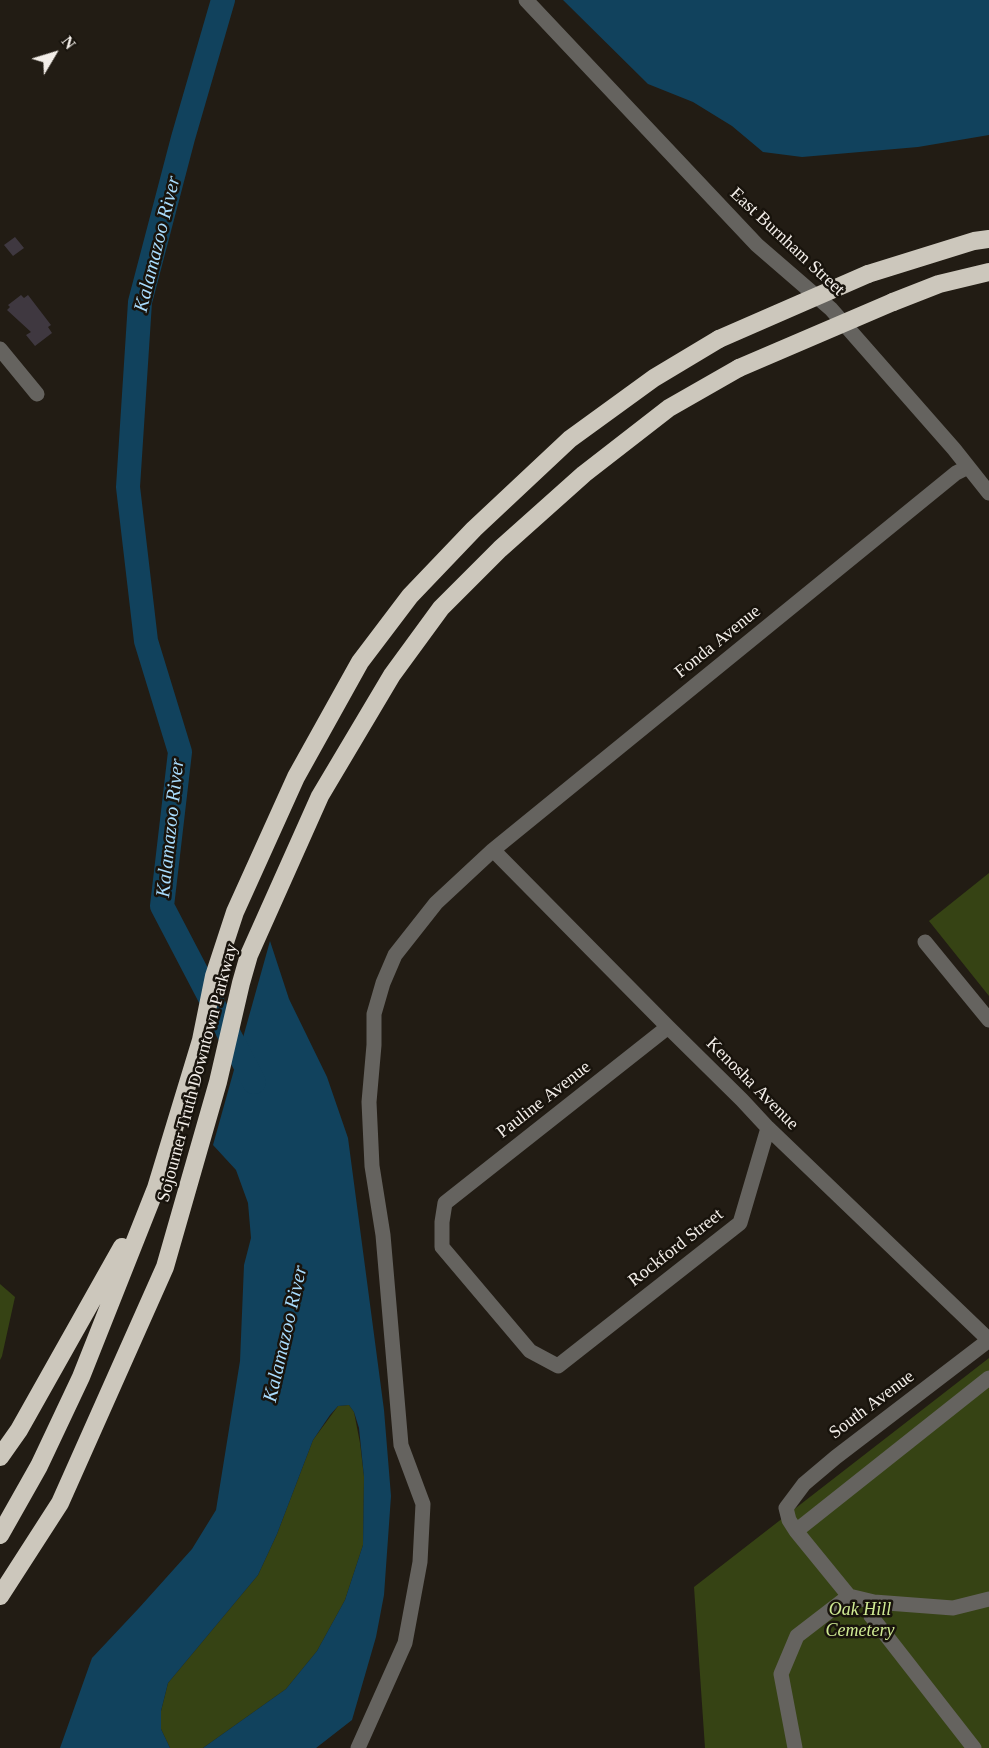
<!DOCTYPE html>
<style>
body{margin:0}
#map{position:relative;width:989px;height:1748px;overflow:hidden;background:#221c14;font-family:Georgia,serif}
canvas{display:block}
.north{position:absolute;left:24px;top:24px;width:60px;height:60px;-webkit-text-stroke:4px #18130c;paint-order:stroke;rotate:52deg;font-size:16px;font-weight:700;line-height:24px;text-align:center;color:#f3eee9}
.north::after{content:'';display:block;margin:auto;width:21px;height:27px;background:#f3eee9;clip-path:polygon(50% 0,100% 100%,50% 72%,0 100%)}
</style>
<div id="map">
<canvas width="989" height="1748"></canvas>
<div class="north">N</div>
</div>
<script>
const g = document.querySelector('canvas').getContext('2d');
g.lineJoin = 'round';
function fill(path, color) { g.fillStyle = color; g.fill(path, 'evenodd'); }
const poly = rows => new Path2D(rows.map(r => 'M' + r).join(''));
function stroke(path, color, width, dash) { g.strokeStyle = color; g.lineWidth = width; g.lineCap = dash ? 'butt' : 'round'; g.setLineDash(dash || []); g.stroke(path); }
function write(font, color, halo, rows, align = 'center') {
  g.font = font + ' Georgia,serif'; g.lineWidth = 5; g.setLineDash([]); g.textBaseline = 'middle'; g.strokeStyle = halo; g.fillStyle = color; for (const [text, x, y, turn = 0] of rows) {
    g.save(); g.translate(x, y); g.rotate((+turn || 0) * Math.PI / 180); g.textAlign = isNaN(turn) ? turn : align; if (halo) g.strokeText(text, 0, 0); g.fillText(text, 0, 0); g.restore();
  }
}
const green = poly([
 [989,873,989,996,929,921],
 [0,1284,15,1297,2,1356,0,1360],
 [989,1358,989,1748,705,1748,694,1587],
 [349,1405,354,1412,360,1443,364,1477,363,1545,345,1600,317,1651,286,1689,203,1748,170,1748,161,1729,161,1711,168,1683,258,1575,277,1534,313,1440,338,1406]
]);
const water = poly([
 [563,0,989,0,989,135,918,147,802,157,763,152,732,126,693,102,648,84],
 [270,941,289,999,327,1077,348,1138,384,1410,391,1496,384,1595,376,1637,352,1720,316,1748,203,1748,286,1689,317,1651,345,1600,363,1545,364,1477,359,1428,354,1412,349,1405,338,1406,330,1415,313,1440,277,1534,258,1575,168,1683,161,1711,161,1729,170,1748,60,1748,92,1658,139,1608,192,1549,216,1510,240,1361,244,1265,251,1238,248,1203,236,1170,213,1145]
]);
const river = poly([
 [223,0,183,138,140,302,128,487,146,641,180,752,162,906,254,1082]
]);
const building = poly([
 [15,237,24,248,13,256,4,245],
 [21,295,24,298,28,295,51,325,48,327,52,333,35,346,26,335,31,332,7,310,10,307,8,305]
]);
const minor = poly([
 [526,0,757,245,831,309,954,449,989,493],
 [0,349,37,394],
 [493,850,668,1027,742,1100,768,1128,989,1340],
 [925,942,989,1020],
 [668,1027,445,1203,442,1222,442,1247,530,1351,558,1366,740,1223,768,1128],
 [796,1531,989,1378],
 [849,1596,796,1531,789,1520,786,1508,804,1484,836,1457,989,1340],
 [874,1602,871,1616,974,1748],
 [358,1748,405,1643,420,1562,423,1504,401,1445,383,1235,372,1166,369,1102,374,1045,374,1014,383,983,395,955,436,903,493,850,956,473,968,467],
 [795,1748,781,1674,797,1636,849,1596,874,1602,953,1608,989,1599]
]);
const highway = poly([
 [868,274,974,241,989,239],
 [893,302,939,284,989,272],
 [0,1457,19,1430,122,1247],
 [0,1535,39,1466,81,1377,156,1188,201,1040,214,976,235,912,296,777,360,662,410,596,474,529,570,439,654,378,719,339],
 [0,1596,60,1503,165,1267,218,1082,241,983,249,955,320,796,392,675,441,608,500,549,584,474,669,408,739,368]
]);
const highwayBridge = poly([
 [719,339,868,274],
 [739,368,893,302]
]);
const streetNames = [
 ["East Burnham Street",787,242,43],
 ["Fonda Avenue",718,642,-39],
 ["Sojourner Truth Downtown Parkway",198,1073,-75],
 ["Kenosha Avenue",752,1084,45],
 ["Pauline Avenue",544,1100,-38],
 ["Rockford Street",676,1248,-38],
 ["South Avenue",872,1405,-37]
];
const parkNames = [
 ["Oak Hill",860,1610],
 ["Cemetery",860,1631]
];
const waterNames = [
 ["Kalamazoo River",158,244,-76],
 ["Kalamazoo River",171,828,-84],
 ["Kalamazoo River",286,1334,-77]
];
fill(green, '#364314');
fill(water, '#11425d');
stroke(river, '#11425d', 24);
fill(building, '#3f3840');
stroke(minor, '#65635f', 15);
stroke(highway, '#ccc7bc', 18);
stroke(highwayBridge, '#ccc7bc', 18);
write('18px', '#f3eee9', '#18130c', streetNames);
write('italic 18px', '#d0eb93', '#18130c', parkNames);
write('italic 20px', '#a8dbfc', '#18130c', waterNames);
</script>
